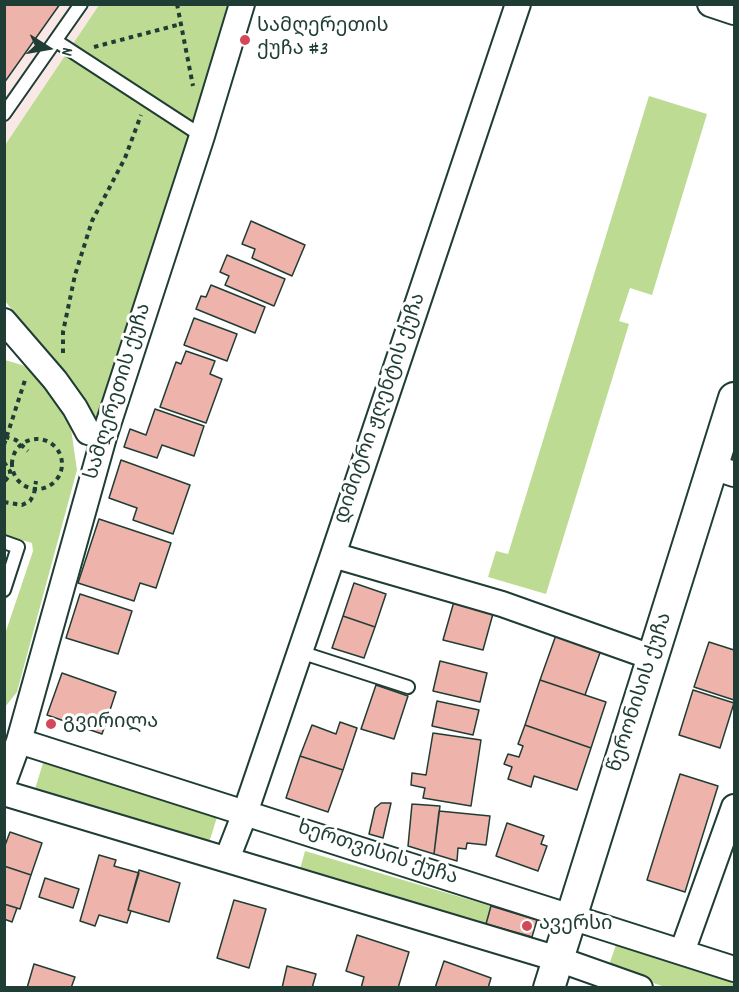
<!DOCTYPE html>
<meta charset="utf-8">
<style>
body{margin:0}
#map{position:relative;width:739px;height:992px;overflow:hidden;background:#fff;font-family:Dekko,sans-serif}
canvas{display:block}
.frame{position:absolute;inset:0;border:6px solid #1f3d34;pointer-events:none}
.north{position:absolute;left:18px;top:18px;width:60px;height:60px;-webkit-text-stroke:4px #fff;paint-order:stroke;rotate:101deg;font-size:16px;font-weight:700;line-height:24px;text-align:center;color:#1f3d34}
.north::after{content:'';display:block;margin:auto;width:21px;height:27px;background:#1f3d34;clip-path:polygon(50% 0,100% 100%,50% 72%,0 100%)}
</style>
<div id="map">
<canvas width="739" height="992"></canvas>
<div class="frame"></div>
<div class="north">N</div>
</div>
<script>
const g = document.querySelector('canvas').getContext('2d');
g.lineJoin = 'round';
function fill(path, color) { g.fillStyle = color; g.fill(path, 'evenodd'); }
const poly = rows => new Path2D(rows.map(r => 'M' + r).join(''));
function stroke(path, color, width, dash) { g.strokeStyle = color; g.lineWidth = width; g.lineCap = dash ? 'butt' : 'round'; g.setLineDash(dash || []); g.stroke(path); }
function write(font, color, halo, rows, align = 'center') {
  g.font = font + ' Dekko,"Noto Sans Georgian",sans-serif'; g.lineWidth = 6; g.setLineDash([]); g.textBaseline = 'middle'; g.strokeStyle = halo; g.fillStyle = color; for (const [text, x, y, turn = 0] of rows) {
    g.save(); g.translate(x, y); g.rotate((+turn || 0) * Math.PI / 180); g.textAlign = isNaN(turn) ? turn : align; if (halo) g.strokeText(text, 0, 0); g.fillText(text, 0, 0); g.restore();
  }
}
const built = poly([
 [5,5,99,5,5,145]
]);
const green = poly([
 [99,5,233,5,95,424,51,359,5,301,5,145],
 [649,96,707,114,652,295,630,288,619,321,629,324,546,594,488,577,496,551,508,554],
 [5,360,22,365,45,377,68,408,77,470,17,692,5,707,5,634,33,551,32,543,5,535],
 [43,763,217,817,209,843,35,789],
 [305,851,491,906,486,924,300,869],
 [618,939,734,979,734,987,665,987,608,968]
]);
const building = poly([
 [4,4,60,4,4,83,4,4],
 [251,221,305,245,292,276,252,258,255,249,242,244,251,221],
 [227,255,285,279,274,306,225,285,229,276,220,272,227,255],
 [211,285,265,307,255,333,196,309,201,296,206,297,211,285],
 [194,318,237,334,227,361,184,345,194,318],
 [186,351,215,361,210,374,222,379,206,423,160,407,176,362,181,364,186,351],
 [155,409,204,426,194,456,162,445,157,458,124,447,130,429,146,435,155,409],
 [121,460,190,485,173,534,133,520,137,508,109,498,121,460],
 [99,519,171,543,156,588,140,583,134,601,78,583,99,519],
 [354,583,386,594,375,627,343,616,354,583],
 [80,594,132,611,118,654,66,638,80,594],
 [455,598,494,610,483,650,443,640,455,598],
 [343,616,375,627,364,658,332,648,343,616],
 [556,635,601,650,585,695,540,680,556,635],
 [709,642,734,650,734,700,694,687,709,642],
 [440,661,487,673,480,702,433,691,440,661],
 [62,673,116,692,102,734,47,715,62,673],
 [540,680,606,702,591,748,525,725,540,680],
 [376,685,408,696,394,739,361,729,376,685],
 [693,690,734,703,720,748,679,735,693,690],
 [437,701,479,710,473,735,432,726,437,701],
 [340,722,357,728,343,770,300,756,312,725,336,734,340,722],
 [525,725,591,748,577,790,534,776,531,787,508,779,512,767,504,764,508,754,519,757,523,746,518,744,525,725],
 [433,733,481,740,471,806,423,798,425,788,411,785,412,773,426,775,433,733],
 [300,756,343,770,328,812,286,798,300,756],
 [680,774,718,786,685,892,647,880,680,774],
 [381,803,391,803,383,838,369,834,375,808,381,803],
 [412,804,440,806,434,854,408,846,412,804],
 [439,811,490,816,486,845,467,843,466,849,458,848,457,861,434,854,439,811],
 [507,823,544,836,541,844,547,846,538,871,496,856,507,823],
 [10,832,42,843,31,875,4,866,4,848,10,832],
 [99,855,116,860,114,866,139,873,128,910,131,911,127,923,99,915,95,926,80,921,99,855],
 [4,866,31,875,20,909,4,904,4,866],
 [139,870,180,883,169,922,128,910,139,870],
 [45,878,79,889,73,908,39,897,45,878],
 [234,900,266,909,249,968,217,958,234,900],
 [4,904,17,908,12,922,4,919,4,904],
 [491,906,537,920,532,937,486,924,491,906],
 [357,935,409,952,398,988,361,988,364,977,346,971,357,935],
 [444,961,491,978,488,988,435,988,444,961],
 [34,964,75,977,71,988,27,988,34,964],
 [287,966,316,974,312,988,282,988,287,966]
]);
const path = poly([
 [177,4,193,86],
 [94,47,181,24],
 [63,353,63,332,75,275,92,221,125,158,141,115],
 [5,437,16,440,28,451],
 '12 464a25 25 0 1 1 50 0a25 25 0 1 1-50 0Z',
 [4,445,25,380],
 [4,462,10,471,10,475,4,482],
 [4,502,22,505,30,501,34,494,36,481]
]);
const service = poly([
 [56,41,202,136],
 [4,114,81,4],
 [4,542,18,547,4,590],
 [300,652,408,687]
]);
const minor = poly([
 [710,4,734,12],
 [4,321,55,380,75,408,88,432,104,437],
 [713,467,734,474],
 [333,555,502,604,654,658],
 [19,741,734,969],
 [4,782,19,741,104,437,202,136,242,4],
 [4,793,558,959,640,988],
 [227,859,245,813,333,555,518,4],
 [682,952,734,807]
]);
const tertiary = poly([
 [549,988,734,398]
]);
const markers = [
 [245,40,6,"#d1495b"],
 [51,724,6,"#d1495b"],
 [527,926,6,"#d1495b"]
];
const poiNames = [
 ["სამღერეთის",257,28],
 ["ქუჩა #3",257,51],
 ["გვირილა",63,724],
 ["ავერსი",539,926]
];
const streetNames = [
 ["სამღერეთის ქუჩა",120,392,-73],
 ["დიმიტრი ჟღენტის ქუჩა",382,409,-71],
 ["წერონისის ქუჩა",642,693,-72],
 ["ხერთვისის ქუჩა",377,855,18]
];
fill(built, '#fae8e6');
fill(green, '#bedb93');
fill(building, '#eeb3ab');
stroke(building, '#1f3d34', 1.5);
stroke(service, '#1f3d34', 16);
stroke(minor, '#1f3d34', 28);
stroke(tertiary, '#1f3d34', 34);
stroke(path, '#1f3d34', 4, [4.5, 4.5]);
stroke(service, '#fff', 12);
stroke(minor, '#fff', 24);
stroke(tertiary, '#fff', 30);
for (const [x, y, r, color] of markers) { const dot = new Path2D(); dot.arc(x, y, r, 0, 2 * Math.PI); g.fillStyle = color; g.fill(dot); stroke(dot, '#fff', 2); }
write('20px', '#1f3d34', '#fff', poiNames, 'left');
write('20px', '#1f3d34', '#fff', streetNames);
</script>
